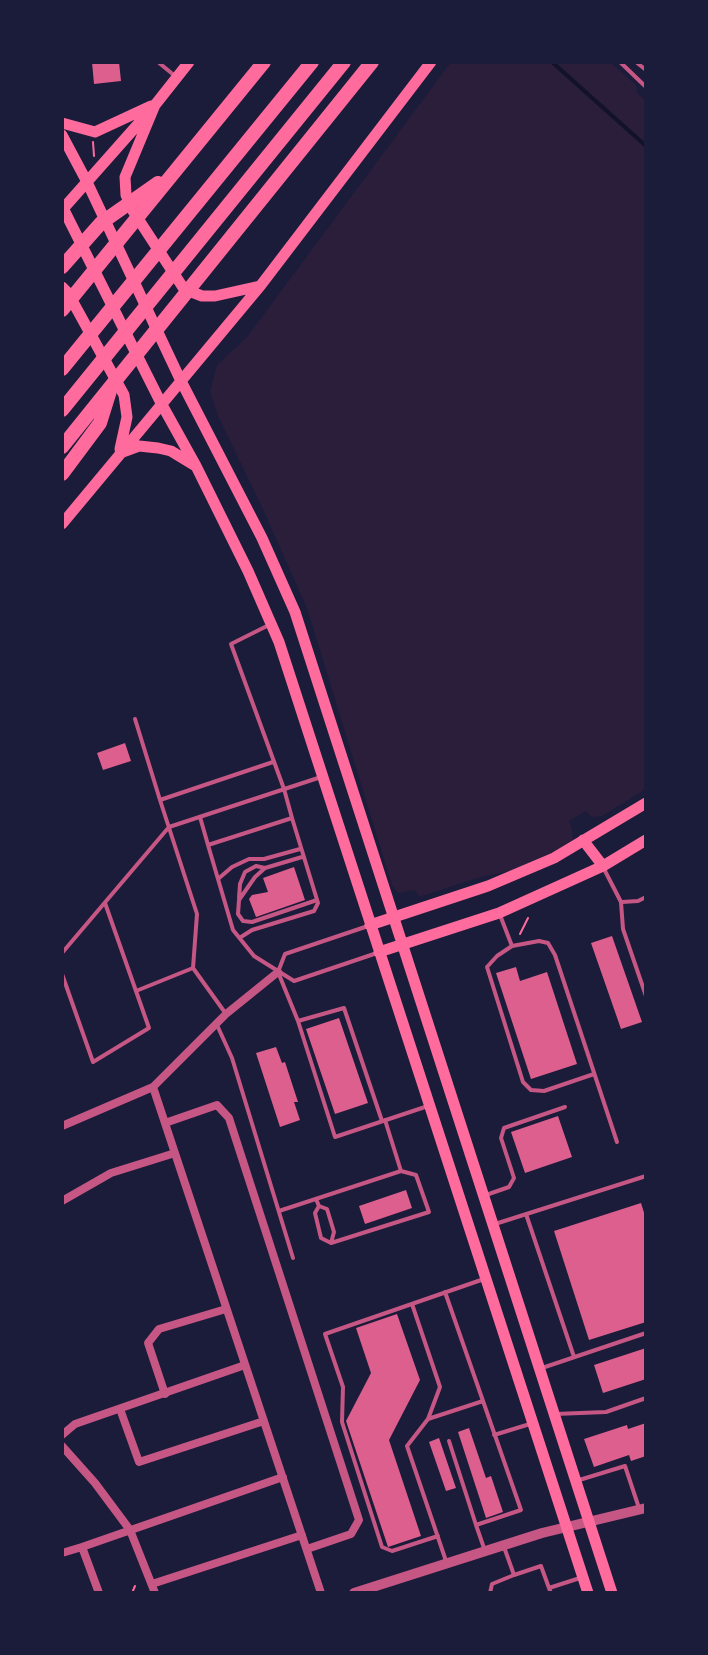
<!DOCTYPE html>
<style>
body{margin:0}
#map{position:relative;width:708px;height:1655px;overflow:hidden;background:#1b1b3a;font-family:"DM Sans",sans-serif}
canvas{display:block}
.frame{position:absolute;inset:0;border:64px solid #1b1b3a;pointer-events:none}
</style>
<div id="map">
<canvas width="708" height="1655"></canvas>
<div class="frame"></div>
</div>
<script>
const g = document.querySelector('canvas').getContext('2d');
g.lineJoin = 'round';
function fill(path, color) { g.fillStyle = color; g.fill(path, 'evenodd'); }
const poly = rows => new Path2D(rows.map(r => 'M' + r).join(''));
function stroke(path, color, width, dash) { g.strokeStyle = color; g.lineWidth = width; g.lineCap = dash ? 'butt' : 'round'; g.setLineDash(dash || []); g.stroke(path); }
const green = poly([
 [451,62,610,62,636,85,637,93,646,101,646,789,602,816,591,817,586,811,569,821,572,829,573,840,542,858,510,871,477,878,419,897,415,890,398,893,392,885,307,608,261,505,218,416,210,392,217,365,247,337]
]);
const stream = poly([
 [552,62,646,146]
]);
const building = poly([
 [92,62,119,62,121,81,94,84],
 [125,743,131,761,103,770,97,753],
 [294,867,305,900,256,917,249,899,252,895,268,892,263,878],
 [612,936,642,1022,621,1029,591,943],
 [516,967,520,981,547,972,577,1064,531,1079,496,973],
 [339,1018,368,1103,335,1114,306,1029],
 [276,1047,282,1063,285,1062,298,1102,294,1102,300,1120,280,1127,256,1053],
 [558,1116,572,1157,525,1173,511,1132],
 [406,1190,412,1208,365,1224,359,1206],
 [641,1203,646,1219,646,1322,589,1340,554,1231],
 [397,1314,420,1380,389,1440,421,1536,388,1547,346,1421,371,1373,356,1328],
 [646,1348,646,1379,603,1393,594,1365],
 [646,1423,646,1456,631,1461,629,1455,594,1467,584,1439,627,1425,628,1429],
 [469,1428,486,1478,491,1476,503,1512,486,1518,458,1432],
 [439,1438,456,1488,446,1491,429,1442]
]);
const path = poly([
 [93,142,94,156],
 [520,934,528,918],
 [132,1593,135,1586]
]);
const service = poly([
 [158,62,175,76],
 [620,62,646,87],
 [636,62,646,70],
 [269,625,231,644,284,789,292,818,208,845,233,930,254,956,294,981,377,953],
 [135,719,160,800,273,762],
 [200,817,208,845],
 [302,857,265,868,255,877,239,900,238,914,243,921,252,922,317,900],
 [603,867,621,902,623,929,646,996],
 [218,879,232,867,249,859,264,859,300,849],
 [239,898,240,884,245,872,256,866,265,868],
 [622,902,638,901,646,897],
 [500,915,512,946,497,956,487,967,523,1082,531,1090,544,1091,594,1074],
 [368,926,285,954,278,972,298,1021,335,1137,428,1106],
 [241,937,252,930,314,911,318,903,292,818],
 [512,946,539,941,548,943,555,955,617,1142],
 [62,953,169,827,321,777],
 [193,968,226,1014],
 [62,974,93,1062,149,1028,105,903],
 [136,991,193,968,197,914,160,800],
 [298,1021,344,1008,382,1121],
 [217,1025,232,1058,293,1258],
 [486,1195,509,1187,514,1178,501,1138,504,1128,565,1107],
 [316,1199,319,1206,315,1213,321,1238,331,1243,429,1212,416,1175,401,1171],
 [319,1206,327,1209,334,1232,331,1243],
 [279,1211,401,1171,385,1120],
 [526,1214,574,1357],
 [495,1224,646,1176],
 [445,1292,521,1510,476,1525,485,1551],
 [412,1304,440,1387,428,1419],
 [542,1368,646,1333],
 [555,1414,606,1412,646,1398],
 [494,1435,530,1424],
 [449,1441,476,1525],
 [576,1481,625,1466,639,1508],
 [438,1536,392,1551,382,1547,342,1422,343,1387,325,1334,484,1279],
 [504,1547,514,1575,541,1566,549,1588],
 [446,1561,407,1446,428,1419,483,1401],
 [490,1593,492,1584,514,1575],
 [551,1593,549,1588,580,1578]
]);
const minor = poly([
 [153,1087,321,1593],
 [165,1123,217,1105,229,1118,359,1520,351,1534,307,1549],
 [62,1126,153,1087,226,1014,278,972],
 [62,1201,111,1173,175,1153],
 [165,1394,148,1343,159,1329,226,1309],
 [120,1409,139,1462,264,1421],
 [62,1435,75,1424,245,1365],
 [62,1446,95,1483,130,1530,155,1593],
 [82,1547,283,1477],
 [62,1553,82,1547,99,1593],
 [152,1584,302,1535]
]);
const tertiary = poly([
 [354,1593,542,1533,646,1508]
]);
const secondary = poly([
 [155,105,125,177,126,195,133,211,184,289,202,296,215,296,260,286],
 [62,123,95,132,151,106],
 [62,135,87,182,180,379,262,538,295,612,612,1593],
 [62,206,161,403,196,466,248,571,279,642,588,1593],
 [62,210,155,105,189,62],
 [62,287,68,293,124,395,127,417,120,449],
 [120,453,139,446,158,448,171,451,194,465],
 [62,524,261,285,431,62],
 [583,840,603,866],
 [370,925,488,886,554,858,646,803],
 [379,952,499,913,603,866,646,840]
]);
const motorway = poly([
 [62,267,101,223,158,183],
 [62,310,264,62],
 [62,369,312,62],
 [62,410,344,62],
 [62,447,372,62],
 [62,474,100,423,110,391]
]);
fill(green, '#2a1e3b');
stroke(stream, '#12122b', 4);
fill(building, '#dd5f8e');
stroke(path, '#ff6b9d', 2);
stroke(service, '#c65784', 4);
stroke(minor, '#c65784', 8);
stroke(tertiary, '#c65784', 10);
stroke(secondary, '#ff6b9d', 11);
stroke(motorway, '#ff6b9d', 14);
</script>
